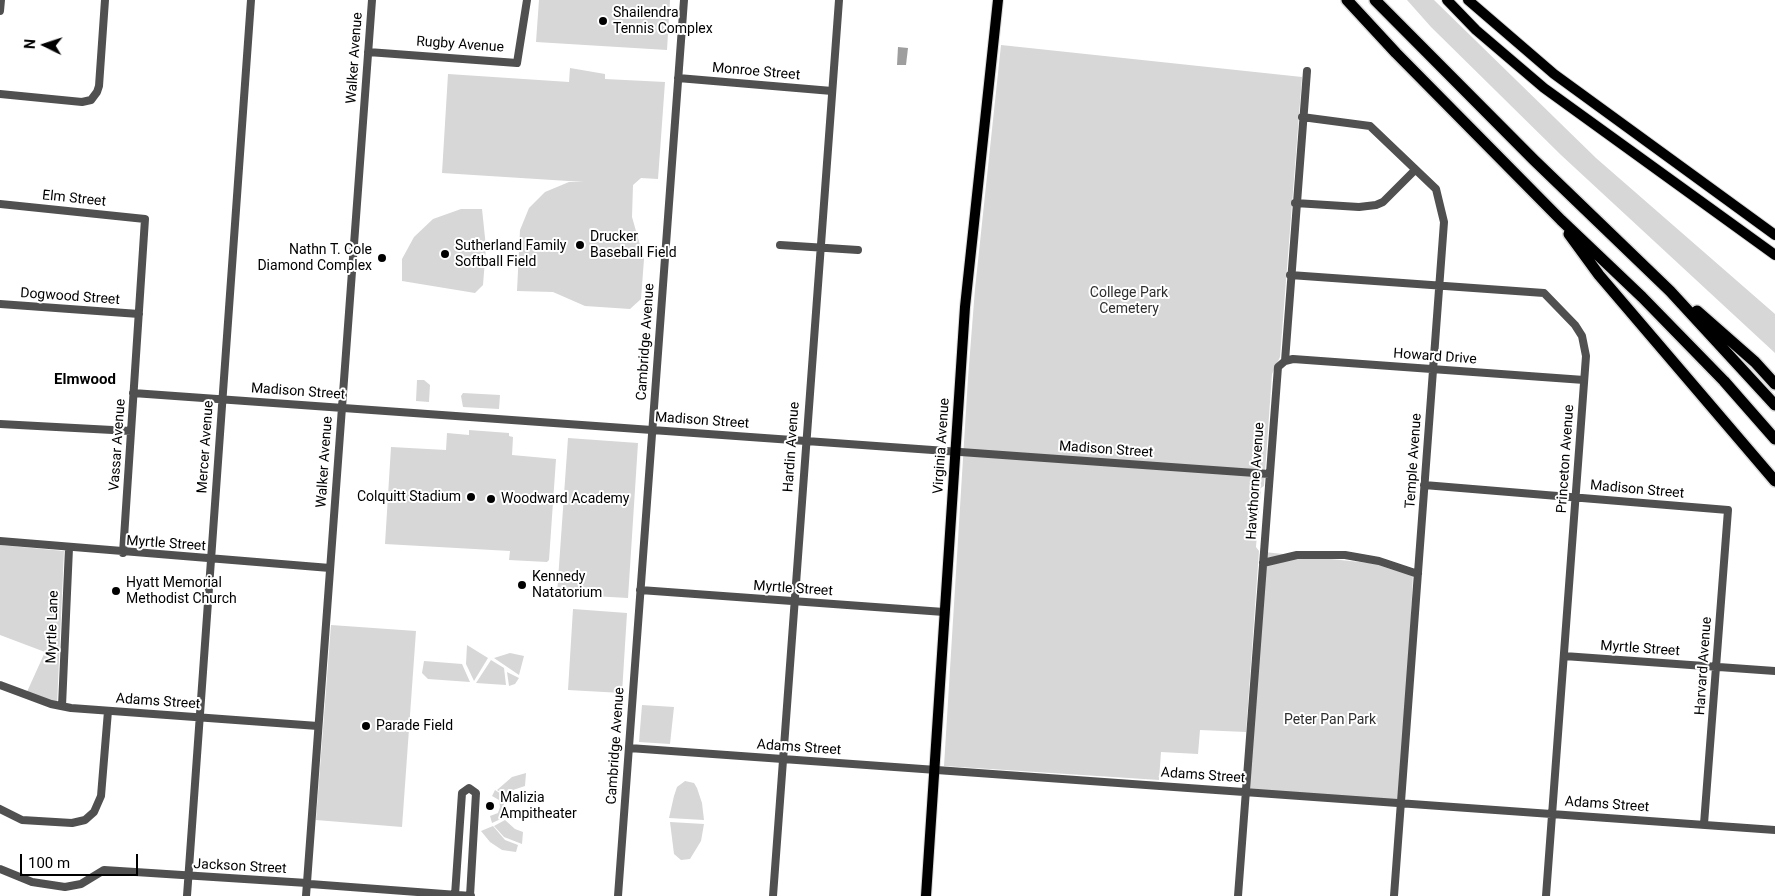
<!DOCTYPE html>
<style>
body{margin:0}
#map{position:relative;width:1775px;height:896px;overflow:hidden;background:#fff;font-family:Roboto,sans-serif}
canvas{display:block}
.north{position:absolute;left:20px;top:20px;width:50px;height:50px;-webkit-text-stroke:4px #fff;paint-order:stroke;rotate:274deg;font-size:14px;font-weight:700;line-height:20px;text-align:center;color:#000}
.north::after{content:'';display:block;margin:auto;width:18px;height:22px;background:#000;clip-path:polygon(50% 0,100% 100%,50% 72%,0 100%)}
.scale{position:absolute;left:20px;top:854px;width:118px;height:22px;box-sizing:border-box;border:2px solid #000;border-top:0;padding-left:6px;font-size:15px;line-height:18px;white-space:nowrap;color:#000;-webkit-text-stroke:4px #fff;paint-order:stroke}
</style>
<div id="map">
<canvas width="1775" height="896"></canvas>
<div class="north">N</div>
<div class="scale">100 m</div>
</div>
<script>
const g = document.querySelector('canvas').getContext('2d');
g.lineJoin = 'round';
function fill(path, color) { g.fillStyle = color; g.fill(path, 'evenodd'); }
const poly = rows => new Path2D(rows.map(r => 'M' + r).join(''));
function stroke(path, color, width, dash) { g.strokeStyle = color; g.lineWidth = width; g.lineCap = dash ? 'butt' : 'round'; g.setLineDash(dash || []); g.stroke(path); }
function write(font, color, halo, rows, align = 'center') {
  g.font = font + ' Roboto,sans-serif'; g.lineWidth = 4; g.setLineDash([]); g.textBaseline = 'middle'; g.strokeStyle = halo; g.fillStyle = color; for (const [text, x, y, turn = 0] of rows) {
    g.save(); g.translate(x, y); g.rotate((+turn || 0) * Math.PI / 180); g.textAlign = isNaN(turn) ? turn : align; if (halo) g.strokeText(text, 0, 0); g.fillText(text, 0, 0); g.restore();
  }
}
const green = poly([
 [539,0,670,0,667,50,536,42],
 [1407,0,1434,0,1596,158,1775,314,1775,353,1561,155,1431,27],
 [1001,45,1302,77,1280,357,1272,374,1264,486,1261,488,1256,547,1259,551,1246,732,1200,730,1198,754,1161,752,1159,780,944,766,968,378,975,289],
 [570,68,605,74,605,79,665,82,658,179,641,178,633,185,632,217,644,259,641,299,630,309,585,306,553,292,517,291,520,230,529,208,545,192,569,182,584,182,442,173,448,74,569,82],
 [461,209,482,209,486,247,483,285,475,293,402,281,402,259,414,237,433,219],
 [417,380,424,380,430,385,429,402,416,401],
 [463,393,500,395,499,409,463,407,461,396],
 [469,430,509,433,509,436,513,437,512,455,556,459,549,560,547,562,509,560,510,551,385,544,391,447,446,450,447,433,469,435],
 [568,438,638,443,628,598,557,594],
 [0,545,64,551,57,705,26,694,45,652,0,635],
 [1264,552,1379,564,1413,572,1403,805,1244,794],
 [573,609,627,613,622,693,568,690],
 [331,625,416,631,402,827,316,820],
 [467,645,488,658,474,681,466,664],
 [510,653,524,656,519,675,494,658],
 [491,660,504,668,506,685,476,683],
 [424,661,462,664,470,682,428,679,422,673],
 [507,672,519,678,515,684,509,686],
 [642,705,674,707,670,744,639,742],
 [526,773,525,786,513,790,507,796,497,790,512,777],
 [685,781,694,783,697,788,702,803,704,820,669,818,674,796,677,787],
 [495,790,506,797,503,807,505,817,492,823,490,816,498,813,500,807,499,800,492,796],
 [505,820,515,829,523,832,522,844,504,837,494,826],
 [670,822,704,824,701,841,690,859,681,860,674,854],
 [493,826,505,840,518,845,516,852,502,850,490,842,481,831]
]);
const water = poly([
 [898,47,908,48,906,65,897,65]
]);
const minor = poly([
 [0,11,1,0],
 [368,52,517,63,527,0],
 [678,78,832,91],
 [0,94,82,102,91,100,97,92,99,86,105,0],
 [1302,117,1370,126,1436,189,1444,222,1394,896],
 [1295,203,1359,207,1376,205,1383,202,1415,170],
 [0,204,145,219,123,553],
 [780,245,858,250],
 [1290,275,1544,293,1575,325,1582,336,1586,356,1546,896],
 [0,304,139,314],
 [1285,361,1293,359,1584,380],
 [133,393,1269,474],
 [0,424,131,431],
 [1424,485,1728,510,1704,824],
 [0,541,330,568],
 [1263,563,1297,555,1345,555,1379,561,1418,574],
 [640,590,944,612],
 [1564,656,1775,671],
 [0,685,51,704,71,708,318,726],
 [62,706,69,548],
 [629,748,1775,830],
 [0,809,22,820,72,823,85,820,94,812,101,796,108,711],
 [0,869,32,882,65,887,81,884,104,870,307,883],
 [310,884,471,896],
 [455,895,462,793,469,788,476,793,470,896],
 [187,896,251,0],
 [306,896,372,0],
 [618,896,684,0],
 [773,896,839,0],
 [1238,896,1278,367,1285,361,1307,71]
]);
const major = poly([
 [1447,0,1476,30,1544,88,1775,255],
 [1468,0,1554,74,1775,235],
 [926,896,965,307,998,0]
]);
const highway = poly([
 [1347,0,1396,53,1561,220,1642,297,1724,381,1775,439],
 [1375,0,1534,160,1670,291,1775,405],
 [1569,234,1599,275,1775,481],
 [1697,311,1755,362,1775,384]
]);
const markers = [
 [603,21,5,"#000"],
 [580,245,5,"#000"],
 [445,254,5,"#000"],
 [382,258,5,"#000"],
 [471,497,5,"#000"],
 [491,499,5,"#000"],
 [522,585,5,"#000"],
 [116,591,5,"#000"],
 [366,726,5,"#000"],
 [490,806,5,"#000"]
];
const poiNames = [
 ["Shailendra",613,13],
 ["Tennis Complex",613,29],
 ["Drucker",590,237],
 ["Baseball Field",590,253],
 ["Sutherland Family",455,246],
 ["Softball Field",455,262],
 ["Nathn T. Cole",372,250,"right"],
 ["Diamond Complex",372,266,"right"],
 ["Colquitt Stadium",461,497,"right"],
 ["Woodward Academy",501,499],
 ["Kennedy",532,577],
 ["Natatorium",532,593],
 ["Hyatt Memorial",126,583],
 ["Methodist Church",126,599],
 ["Parade Field",376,726],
 ["Malizia",500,798],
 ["Ampitheater",500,814]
];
const streetNames = [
 ["Rugby Avenue",460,45,4],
 ["Walker Avenue",355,58,-86],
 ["Monroe Street",756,72,5],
 ["Elm Street",74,199,6],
 ["Dogwood Street",70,297,4],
 ["Cambridge Avenue",646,342,-86],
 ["Howard Drive",1435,357,4],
 ["Madison Street",298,392,4],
 ["Madison Street",702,421,4],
 ["Vassar Avenue",118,445,-86],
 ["Virginia Avenue",942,446,-86],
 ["Mercer Avenue",206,447,-86],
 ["Hardin Avenue",792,447,-86],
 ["Madison Street",1106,450,4],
 ["Princeton Avenue",1566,459,-86],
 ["Temple Avenue",1414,461,-86],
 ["Walker Avenue",325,462,-86],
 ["Hawthorne Avenue",1256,481,-86],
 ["Madison Street",1637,490,5],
 ["Myrtle Street",166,544,4],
 ["Myrtle Street",793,589,4],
 ["Myrtle Lane",53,627,-88],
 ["Myrtle Street",1640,649,4],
 ["Harvard Avenue",1704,666,-86],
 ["Adams Street",158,702,4],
 ["Cambridge Avenue",616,746,-86],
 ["Adams Street",799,748,4],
 ["Adams Street",1203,776,4],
 ["Adams Street",1607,805,4],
 ["Jackson Street",240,867,3]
];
const parkNames = [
 ["College Park",1129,293],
 ["Cemetery",1129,309],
 ["Peter Pan Park",1330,720]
];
const neighbourhoodNames = [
 ["Elmwood",85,380]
];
fill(green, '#d7d7d7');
fill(water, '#9e9e9e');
stroke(major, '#dbdbdb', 12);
stroke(highway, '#dbdbdb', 14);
stroke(minor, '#505050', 8);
stroke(major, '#000', 10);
stroke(highway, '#000', 11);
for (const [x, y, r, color] of markers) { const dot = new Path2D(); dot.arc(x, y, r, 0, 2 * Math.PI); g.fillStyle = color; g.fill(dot); stroke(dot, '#fff', 2); }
write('14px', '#000', '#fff', poiNames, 'left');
write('14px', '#000', '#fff', streetNames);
write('14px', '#2e2e2e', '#fff', parkNames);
write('bold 15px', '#000', '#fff', neighbourhoodNames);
</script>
